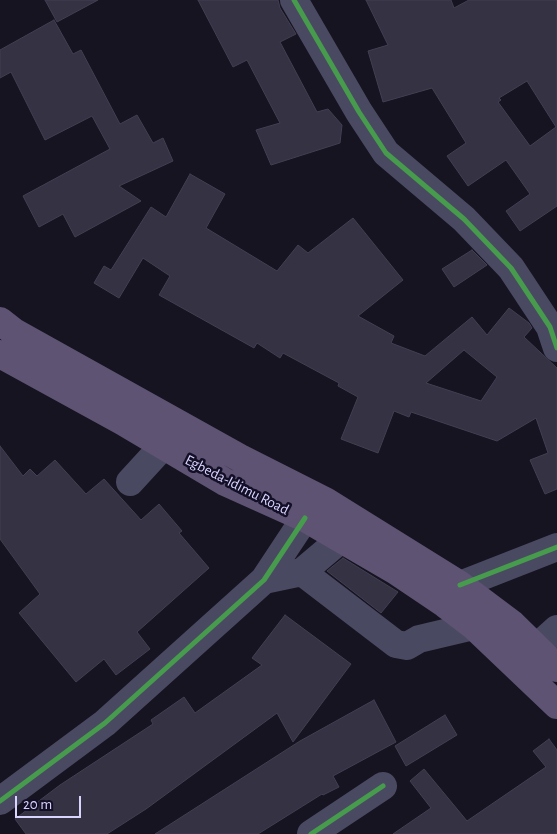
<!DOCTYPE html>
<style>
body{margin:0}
#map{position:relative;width:557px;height:834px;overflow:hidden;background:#161421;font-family:"Alegreya Sans",sans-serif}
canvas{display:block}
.scale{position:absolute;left:15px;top:796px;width:66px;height:22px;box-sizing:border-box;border:2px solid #d9d4ff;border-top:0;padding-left:6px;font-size:15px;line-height:18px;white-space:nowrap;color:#d9d4ff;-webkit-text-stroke:4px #130f26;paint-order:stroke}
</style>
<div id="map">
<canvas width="557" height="834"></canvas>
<div class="scale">20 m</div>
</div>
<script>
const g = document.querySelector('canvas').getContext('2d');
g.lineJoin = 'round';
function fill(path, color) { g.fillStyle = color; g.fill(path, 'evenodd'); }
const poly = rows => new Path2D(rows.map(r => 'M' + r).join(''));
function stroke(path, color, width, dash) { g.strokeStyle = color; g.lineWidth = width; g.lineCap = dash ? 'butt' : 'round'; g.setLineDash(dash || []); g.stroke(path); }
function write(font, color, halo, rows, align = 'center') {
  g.font = font + ' "Alegreya Sans",sans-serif'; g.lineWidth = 5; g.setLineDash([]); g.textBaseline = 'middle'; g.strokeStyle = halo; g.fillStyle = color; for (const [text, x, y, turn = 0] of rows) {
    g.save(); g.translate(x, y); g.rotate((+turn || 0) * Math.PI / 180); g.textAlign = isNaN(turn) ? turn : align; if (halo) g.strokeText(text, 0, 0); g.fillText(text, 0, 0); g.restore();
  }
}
const building = poly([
 [45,0,98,0,57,22,45,0],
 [198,0,278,0,280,8,296,34,280,42,317,112,328,109,342,125,340,143,271,165,256,130,280,123,247,60,233,67,198,0],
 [366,0,451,0,454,8,469,0,557,0,557,206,520,231,506,211,530,194,506,160,468,186,447,156,466,143,432,88,383,102,368,51,388,45,366,0],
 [527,81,556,127,530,146,498,102,501,100,499,98,527,81],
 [54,20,73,54,81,50,120,124,137,115,153,143,163,138,173,161,119,186,141,201,75,237,63,214,39,227,23,196,110,149,92,116,45,140,11,72,0,78,0,50,54,20],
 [190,174,225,194,206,228,277,271,298,245,308,253,353,218,403,280,358,316,394,336,391,343,425,356,472,317,487,335,509,308,529,323,532,328,524,337,557,368,557,489,545,494,530,460,548,453,536,418,497,441,411,412,409,417,394,411,378,453,341,439,358,397,338,386,339,383,283,353,280,358,257,343,254,348,159,295,170,276,143,258,119,298,94,283,104,266,111,270,151,207,166,217,190,174],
 [464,350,497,377,481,401,426,383,464,350],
 [472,250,487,265,454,287,442,269,472,250],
 [0,446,23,476,30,469,37,476,55,460,86,494,104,479,141,520,159,504,182,531,179,533,209,568,137,632,150,649,116,675,104,659,76,682,19,613,40,594,0,539,0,446],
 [343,558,398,592,381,613,327,571,343,558],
 [285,615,351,664,293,742,277,713,146,809,107,834,26,834,15,819,60,785,153,724,151,720,184,697,195,713,262,665,252,658,285,615],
 [374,700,396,742,333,776,339,787,323,795,322,794,258,834,155,834,300,741,374,700],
 [445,715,457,735,406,766,395,746,445,715],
 [549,739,557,750,557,834,393,834,431,808,410,781,424,769,467,821,546,767,533,751,549,739]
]);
const minor = poly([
 [294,0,359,112,386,153,464,219,511,268,550,327,557,348],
 [130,482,163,446],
 [302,572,341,539],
 [264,580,302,572,396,644,407,646,419,639,474,626],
 [460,585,557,547],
 [537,647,557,629],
 [0,801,105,723,264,580,305,518],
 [311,834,383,786]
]);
const major = poly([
 [0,321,14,332,240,458,325,501,460,585,512,624,557,668],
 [0,354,122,421,225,482,305,518,396,571,445,604,474,626,557,705]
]);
const cycleway = poly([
 [294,0,359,112,386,153,464,219,511,268,550,327,557,348],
 [460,585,557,547],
 [0,801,105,723,264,580,305,518],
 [311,834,383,786]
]);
const streetNames = [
 ["Egbeda-Idimu Road",237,485,27]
];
fill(building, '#343243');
stroke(building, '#433f54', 1);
stroke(minor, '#4a4962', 28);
stroke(major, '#5e5373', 28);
stroke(cycleway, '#469c4c', 5);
write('15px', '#d9d4ff', '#130f26', streetNames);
</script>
